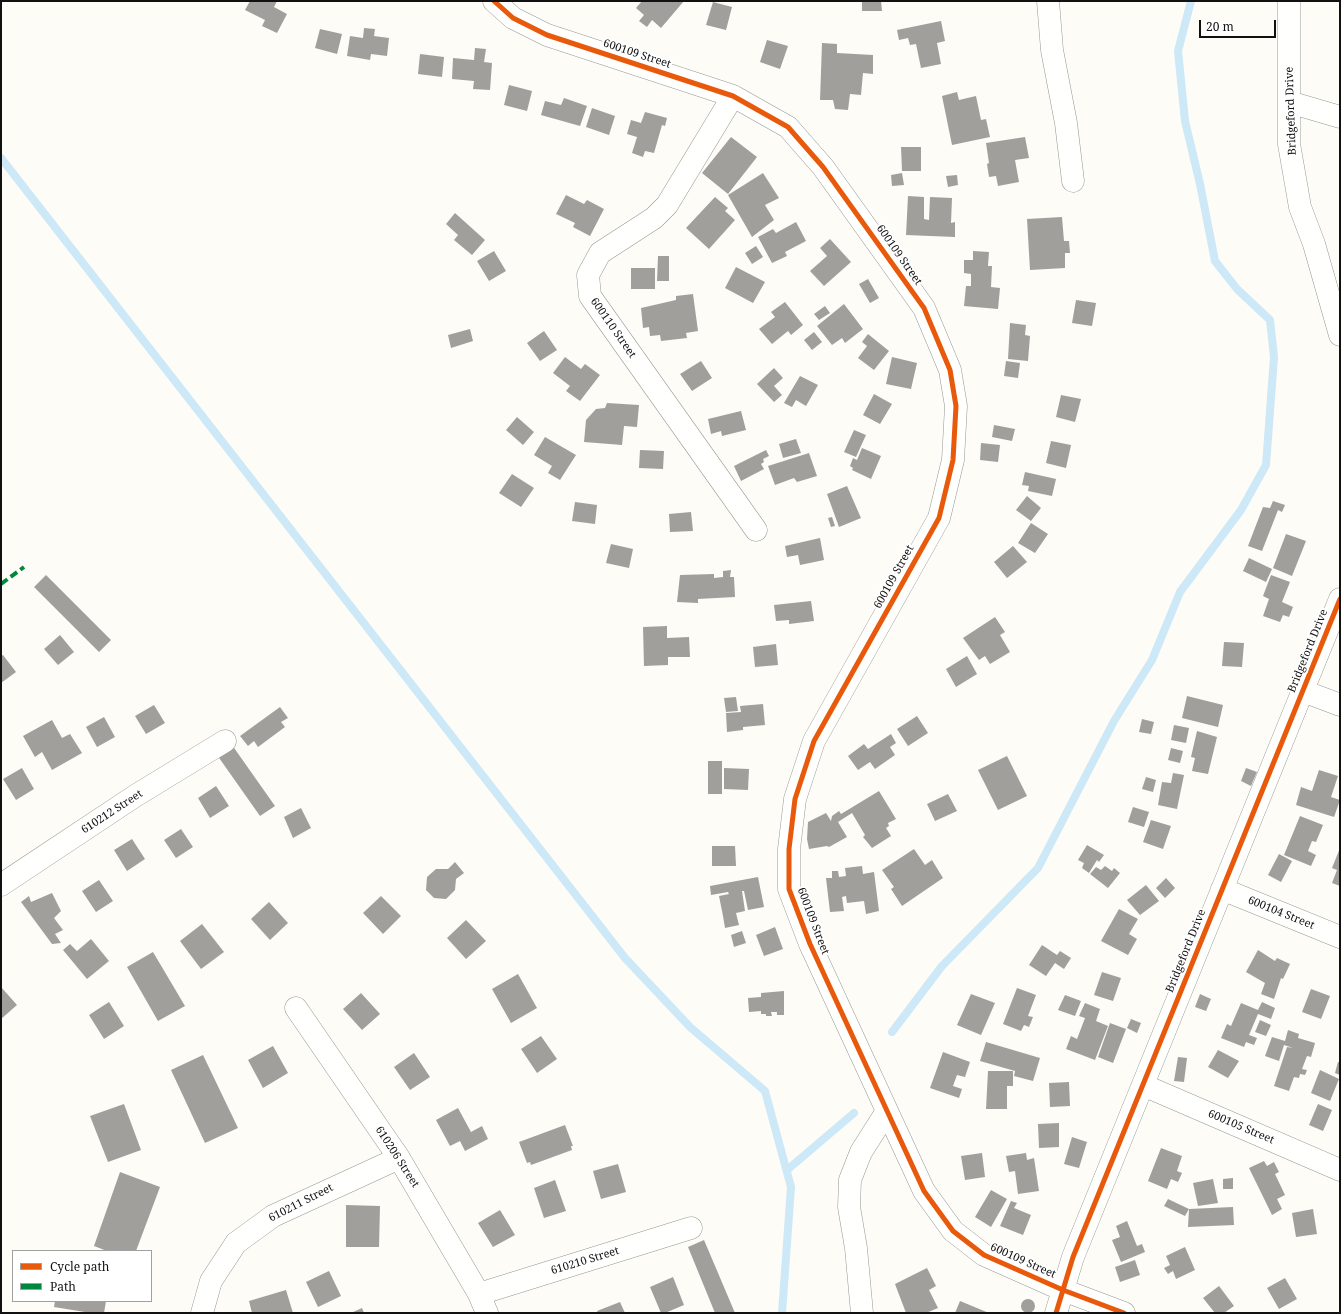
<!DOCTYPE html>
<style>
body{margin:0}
#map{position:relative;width:1341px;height:1314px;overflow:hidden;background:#fdfcf7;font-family:"Noto Serif",serif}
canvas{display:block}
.frame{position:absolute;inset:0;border:2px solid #111;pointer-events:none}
.legend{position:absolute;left:12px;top:1250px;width:140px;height:52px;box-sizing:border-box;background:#fff;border:1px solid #a0a0a0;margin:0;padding:5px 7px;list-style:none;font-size:12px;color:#111}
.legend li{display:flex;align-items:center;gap:8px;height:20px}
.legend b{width:20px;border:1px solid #a0a0a0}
.scale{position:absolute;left:1199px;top:20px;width:77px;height:18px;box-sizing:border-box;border:2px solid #111;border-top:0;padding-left:5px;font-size:12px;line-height:14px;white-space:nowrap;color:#111;-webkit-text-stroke:3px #fff;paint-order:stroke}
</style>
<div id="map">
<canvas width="1341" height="1314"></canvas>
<div class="frame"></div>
<ul class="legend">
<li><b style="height:5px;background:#e8590c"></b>Cycle path</li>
<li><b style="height:5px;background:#00873e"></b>Path</li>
</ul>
<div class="scale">20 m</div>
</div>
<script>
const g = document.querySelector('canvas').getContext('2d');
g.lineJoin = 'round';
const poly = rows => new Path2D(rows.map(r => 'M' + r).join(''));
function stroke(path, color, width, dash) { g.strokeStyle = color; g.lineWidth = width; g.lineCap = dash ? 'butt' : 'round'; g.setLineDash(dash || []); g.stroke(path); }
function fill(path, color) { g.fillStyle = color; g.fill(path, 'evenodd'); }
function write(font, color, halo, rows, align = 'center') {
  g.font = font + ' "Noto Serif",serif'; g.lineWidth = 4; g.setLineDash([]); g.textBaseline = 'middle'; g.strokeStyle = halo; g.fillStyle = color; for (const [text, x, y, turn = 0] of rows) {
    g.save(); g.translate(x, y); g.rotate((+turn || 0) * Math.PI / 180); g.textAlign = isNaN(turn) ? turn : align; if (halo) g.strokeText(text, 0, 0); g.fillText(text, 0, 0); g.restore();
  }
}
const stream = poly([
 [1,158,625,958,690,1027,765,1091,791,1187,782,1313],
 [892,1032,942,966,1038,868,1114,721,1152,660,1180,592,1241,510,1266,465,1274,357,1270,320,1237,289,1215,261,1200,184,1185,121,1178,51,1191,1],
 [787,1170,854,1113]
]);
const building = poly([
 [250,1,277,1,274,7,287,14,277,33,262,26,265,20,245,10],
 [642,1,684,1,661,28,652,20,647,27,639,21,644,15,636,8],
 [862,1,881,1,882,11,862,11],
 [713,2,732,7,726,30,706,25],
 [941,21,945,41,937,43,941,64,921,68,916,44,910,45,908,38,899,40,897,30],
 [364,28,375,29,374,36,389,38,387,56,371,54,370,60,347,56,350,36,363,38],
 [320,29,342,34,337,54,315,48],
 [767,40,788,46,780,69,760,62],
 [822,43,837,44,837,53,873,55,873,74,863,73,861,95,850,94,848,110,835,109,833,100,820,100],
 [475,48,486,49,484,62,492,63,490,90,473,89,474,81,452,79,453,58,474,60],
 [420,54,444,57,442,77,418,74],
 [509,85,532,91,527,111,504,105],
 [957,92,959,100,976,96,981,120,986,119,990,137,952,145,942,96],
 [564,98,587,106,580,126,541,115,545,101,561,105],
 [592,108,615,116,609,135,586,127],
 [645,112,667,118,665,126,662,125,654,153,645,151,643,157,632,153,637,137,627,134,631,120,641,123],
 [731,137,757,157,728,194,702,173],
 [1025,137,1029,158,1015,160,1019,182,998,186,996,176,989,177,987,164,989,163,986,143],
 [901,147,921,147,921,171,902,171],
 [763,173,779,198,765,205,774,220,752,237,728,195],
 [902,173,904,185,892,186,891,175],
 [957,175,958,185,948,187,946,176],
 [566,195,584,204,587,200,604,209,590,236,573,227,575,223,556,214],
 [908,196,924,197,924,219,929,220,930,197,952,198,951,223,955,222,955,237,906,235],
 [715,197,728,208,725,211,735,220,709,249,686,228],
 [455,213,485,240,472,255,454,240,458,235,446,224],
 [1062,217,1064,241,1069,241,1070,253,1065,253,1065,268,1030,270,1027,219],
 [796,222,806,241,785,252,787,256,772,263,758,237,773,229,776,233],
 [830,239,851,262,824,286,810,271,827,256,820,248],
 [756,246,763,257,752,264,745,253],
 [494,251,506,271,489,281,477,261],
 [973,251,989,252,988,266,992,266,991,287,1000,288,998,309,964,306,966,286,971,286,971,274,964,273,964,260,973,260],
 [658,256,669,256,669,281,657,281],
 [736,267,765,282,753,303,725,288],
 [631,268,655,268,655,289,631,289],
 [868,279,879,298,870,303,859,284],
 [693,294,698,331,686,333,687,338,661,341,660,335,650,336,649,327,643,328,641,308,676,300,676,296],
 [1076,300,1096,303,1092,326,1072,323],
 [785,302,803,325,791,335,788,331,772,344,759,329,775,317,771,312],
 [844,304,863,329,845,343,842,338,832,345,817,326],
 [825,306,830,313,819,320,814,314],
 [1010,323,1026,325,1025,335,1030,336,1028,361,1008,359],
 [470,329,473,341,451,348,448,335],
 [544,331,557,350,540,361,527,343],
 [814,332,822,342,812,350,804,340],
 [868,334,889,351,874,370,858,358,867,346,862,342],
 [565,357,581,369,585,364,600,375,580,401,566,391,570,386,553,373],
 [892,357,917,363,911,389,886,384],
 [701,361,712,378,692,391,680,374],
 [1006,361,1020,363,1018,378,1004,376],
 [774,368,783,378,774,386,782,395,774,402,757,384],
 [800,376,818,385,806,406,796,400,792,407,784,403],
 [874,394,892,404,880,424,863,415],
 [1061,395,1081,399,1075,422,1056,417],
 [607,403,639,405,637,427,624,426,622,445,584,442,586,420,596,409,605,408],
 [741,411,746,430,722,436,721,431,711,434,708,419],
 [517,417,534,432,523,445,506,430],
 [994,425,1015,429,1012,441,992,437],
 [854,430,866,435,856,457,844,452],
 [545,437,576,455,560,480,548,473,552,466,534,455],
 [796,439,801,453,783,458,779,444],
 [1051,441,1071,445,1066,468,1046,463],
 [981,443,1000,445,998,462,980,460],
 [862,448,881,456,871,479,852,470,853,468,850,466,853,458,857,460],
 [640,450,664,451,663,469,639,468],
 [766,450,769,456,763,459,764,462,761,464,764,469,741,481,734,466],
 [809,453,817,476,797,482,794,478,775,485,768,466],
 [1025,472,1056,479,1052,496,1028,491,1029,486,1022,485],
 [512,474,534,488,521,507,499,493],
 [847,486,861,518,839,527,827,494],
 [1027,496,1041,508,1031,521,1016,510],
 [1273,501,1285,505,1282,512,1278,510,1262,551,1248,546,1263,507,1270,508],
 [575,502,597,505,595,524,572,521],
 [691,512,693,531,670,532,669,514],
 [832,517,835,526,831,527,828,518],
 [1031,523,1048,534,1035,553,1018,543],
 [1286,534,1306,541,1292,576,1273,568],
 [820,538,824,560,800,565,798,555,787,557,785,546],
 [611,544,633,549,629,568,606,563],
 [1013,546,1027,562,1007,578,994,562],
 [1249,558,1272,569,1266,582,1243,571],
 [731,570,730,577,734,577,735,597,698,599,698,603,677,602,680,575,714,574,714,578,723,577,723,571],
 [46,575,111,640,99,652,34,587],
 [1271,575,1290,582,1282,602,1293,607,1289,617,1283,615,1280,622,1263,616,1269,599,1263,596],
 [811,601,814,621,789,624,789,620,776,621,774,605],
 [995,617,1005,632,1000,635,1010,652,990,664,985,656,979,660,963,638],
 [667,626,667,638,689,637,690,657,668,657,668,665,644,666,643,627],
 [60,635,74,652,58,665,44,649],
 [1224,642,1244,643,1242,667,1222,666],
 [776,644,778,665,755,667,753,647],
 [3,655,16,672,1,683,1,656],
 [967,656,977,674,956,687,946,669],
 [1187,696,1223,705,1218,727,1182,718],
 [736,697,738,711,726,712,724,698],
 [763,704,765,725,743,727,743,730,727,732,726,713,741,712,740,706],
 [154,705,165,723,146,734,135,716],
 [280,707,288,718,281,722,285,727,258,747,254,741,248,746,240,736],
 [917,716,928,733,908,746,897,729],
 [104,717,115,737,97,747,86,727],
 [1142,719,1154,722,1151,734,1139,732],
 [52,720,62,738,70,734,82,753,52,770,42,752,35,757,23,736],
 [1174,725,1189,728,1186,743,1171,740],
 [1197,731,1217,737,1208,774,1192,771,1195,758,1191,757],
 [891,734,896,743,890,747,895,755,875,769,870,762,858,770,848,756,864,744,868,749],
 [232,745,275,806,260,816,217,755],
 [1171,748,1183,751,1180,763,1168,760],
 [1007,756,1027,796,998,810,978,770],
 [708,761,722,761,722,794,708,794],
 [22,768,34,789,16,800,3,779],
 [724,768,749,769,748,790,724,789],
 [1246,768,1257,772,1251,786,1241,781],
 [1319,770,1338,776,1331,797,1340,800,1334,817,1296,805,1301,787,1312,791],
 [1173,773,1184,775,1177,809,1158,805,1162,782,1171,783],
 [1146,777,1156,780,1153,792,1142,789],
 [216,786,229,806,210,818,198,798],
 [879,791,896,819,888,823,889,826,886,828,891,836,872,848,863,837,865,835,852,813,838,822,847,837,829,847,827,846,809,849,807,839,808,822,826,813,831,821,832,816,839,811,841,814],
 [948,794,957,811,935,821,927,804],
 [1133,807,1149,812,1144,827,1128,822],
 [301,808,311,828,293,838,284,817],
 [1300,816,1323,825,1316,842,1312,841,1308,851,1316,855,1311,866,1284,855],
 [1151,820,1171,826,1163,849,1143,842],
 [181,829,193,847,176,858,164,840],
 [132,839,145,859,127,871,114,850],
 [1087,845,1104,855,1099,862,1097,860,1089,873,1082,868,1084,863,1078,860],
 [712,846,735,846,736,866,712,866],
 [1340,848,1340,886,1332,883,1337,870,1332,868],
 [914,849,925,865,932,860,943,878,902,906,891,889,894,887,882,870],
 [1279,854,1292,861,1281,882,1268,875],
 [455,862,464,873,456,879,455,890,446,899,434,898,426,890,427,877,436,869,448,869],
 [862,866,863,874,874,872,879,911,866,914,864,901,847,903,846,896,842,897,844,911,830,912,826,878,832,878,832,871,838,871,839,877,846,876,845,868],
 [1105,866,1112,871,1114,868,1120,873,1108,888,1090,874,1096,867,1101,870],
 [758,877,764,907,748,910,744,891,742,891,745,911,736,913,739,925,725,928,723,916,730,915,723,916,719,896,729,894,728,892,711,895,710,886],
 [1166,878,1175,888,1165,898,1156,888],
 [99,880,113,901,96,912,82,891],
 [1146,885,1159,901,1140,915,1127,900],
 [52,893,61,911,54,918,63,930,55,934,61,943,52,944,21,902,29,896,31,902],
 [381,896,401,916,383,934,363,913],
 [269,902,288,923,270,940,251,919],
 [1119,909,1138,919,1129,934,1137,939,1128,955,1101,941],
 [466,920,486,941,466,959,447,938],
 [202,924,224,952,201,969,180,941],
 [775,927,783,949,764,956,756,935],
 [742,931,746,943,734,947,731,935],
 [91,939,109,961,87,979,63,950,70,944,77,951],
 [1042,945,1057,955,1060,951,1071,958,1064,969,1055,963,1046,976,1029,965],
 [1258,950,1275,961,1277,958,1290,964,1283,979,1281,978,1274,999,1261,994,1265,983,1246,972],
 [153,952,185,1006,158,1021,127,967],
 [1102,972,1121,978,1113,1001,1094,995],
 [518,974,537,1008,511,1023,492,989],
 [1,987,17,1005,1,1019],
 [1017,988,1036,995,1028,1016,1033,1017,1029,1027,1024,1025,1021,1031,1003,1024],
 [1311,989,1330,996,1321,1019,1302,1012],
 [784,991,784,1015,777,1015,777,1012,771,1012,772,1016,766,1016,766,1014,761,1014,761,1011,749,1012,748,998,761,997,761,993],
 [361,993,380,1014,362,1030,343,1009],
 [971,994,995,1003,981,1035,957,1025],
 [1200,994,1211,999,1206,1011,1195,1007],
 [1065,995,1081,1001,1075,1016,1058,1010],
 [109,1002,124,1026,104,1039,89,1015],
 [1262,1002,1275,1008,1271,1019,1258,1014,1249,1035,1257,1038,1254,1045,1246,1042,1244,1047,1221,1038,1227,1024,1231,1026,1241,1003,1258,1010],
 [1085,1003,1100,1009,1096,1021,1108,1026,1095,1060,1066,1049,1071,1036,1077,1039,1085,1018,1079,1016],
 [1131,1019,1141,1023,1137,1033,1127,1028],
 [1260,1020,1271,1025,1266,1036,1255,1032],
 [1110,1023,1126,1029,1113,1063,1098,1057],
 [1288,1030,1299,1034,1298,1038,1315,1043,1311,1057,1307,1056,1302,1069,1307,1070,1305,1075,1300,1074,1299,1078,1294,1077,1289,1091,1274,1086,1287,1047,1293,1048,1284,1045,1279,1061,1265,1056,1272,1037,1285,1041],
 [541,1036,557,1059,537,1073,521,1049],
 [986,1042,1040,1058,1033,1081,1014,1076,1015,1071,980,1061],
 [273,1046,288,1073,263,1088,248,1060],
 [1218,1050,1239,1061,1228,1078,1208,1067],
 [943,1052,970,1062,965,1077,957,1075,953,1086,962,1089,959,1098,930,1088],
 [414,1053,430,1077,410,1090,394,1067],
 [203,1055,238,1128,205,1143,171,1070],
 [1178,1057,1187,1058,1184,1082,1174,1081],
 [1338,1062,1340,1062,1340,1075,1335,1073],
 [1320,1070,1339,1079,1330,1101,1311,1093],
 [988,1071,1013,1071,1013,1086,1007,1086,1007,1109,986,1109],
 [1069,1082,1070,1106,1050,1107,1049,1083],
 [124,1104,141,1150,108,1162,90,1116],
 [1318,1104,1332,1110,1323,1131,1309,1125],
 [458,1108,471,1132,482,1126,488,1139,465,1151,460,1141,450,1146,436,1120],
 [1059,1123,1059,1147,1039,1148,1038,1124],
 [565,1125,573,1146,571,1146,572,1150,531,1165,530,1162,527,1163,519,1142],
 [1072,1137,1087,1142,1079,1168,1064,1164],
 [1161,1148,1182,1156,1177,1171,1182,1173,1178,1182,1171,1179,1167,1189,1148,1181],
 [982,1153,985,1177,965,1180,961,1156],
 [1026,1153,1027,1160,1034,1158,1039,1191,1018,1194,1015,1171,1009,1172,1006,1156],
 [1264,1161,1267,1166,1274,1162,1279,1172,1275,1174,1285,1195,1277,1199,1282,1209,1272,1215,1249,1168],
 [618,1164,626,1192,601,1199,593,1171],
 [120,1172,160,1187,136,1251,107,1251,94,1246],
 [1233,1178,1233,1189,1223,1189,1223,1179],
 [1213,1179,1218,1203,1198,1206,1193,1183],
 [555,1180,566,1211,544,1218,534,1188],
 [991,1190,1007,1199,991,1227,975,1217],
 [1168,1199,1189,1209,1185,1216,1164,1206],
 [1011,1201,1017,1203,1014,1208,1031,1215,1023,1235,1000,1226],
 [346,1205,380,1206,379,1247,346,1247],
 [1233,1207,1234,1225,1188,1227,1189,1209],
 [1313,1209,1317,1234,1296,1237,1292,1213],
 [500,1210,515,1235,493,1247,478,1223],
 [1127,1221,1137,1246,1142,1244,1145,1252,1121,1262,1112,1240,1120,1237,1116,1226],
 [704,1240,735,1313,715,1313,688,1247],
 [1185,1247,1195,1270,1176,1279,1173,1271,1168,1274,1164,1268,1170,1265,1166,1256],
 [1135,1260,1140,1275,1120,1282,1115,1267],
 [927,1268,936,1286,929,1290,938,1308,926,1313,906,1313,895,1284],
 [329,1271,341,1296,318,1307,306,1282],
 [673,1277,684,1305,665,1313,661,1313,650,1287],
 [1285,1278,1297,1299,1279,1309,1267,1288],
 [1219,1286,1234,1306,1224,1313,1215,1313,1203,1298],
 [286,1290,293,1313,252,1313,249,1301],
 '1021 1306a7 7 0 1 1 14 0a7 7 0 1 1-14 0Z',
 [55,1301,106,1301,104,1313,91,1313,54,1307],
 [960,1301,989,1313,955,1313],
 [620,1302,625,1313,598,1313,597,1311],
 [362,1308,364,1313,351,1313]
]);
const minor = poly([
 [494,1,513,18,547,35,733,96,788,127,823,167,924,308,950,370,956,406,953,460,939,518,814,741,795,799,789,849,789,889,810,944,924,1191,953,1231,984,1255,1063,1290,1124,1313],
 [1048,1,1052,50,1066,123,1073,181],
 [1289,1,1289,144,1300,207,1314,244,1340,335],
 [733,96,667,205,654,218,600,253,588,275,590,296,756,530],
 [1289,102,1340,117],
 [1303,691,1340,705],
 [1,885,135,796,225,741],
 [1222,889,1340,937],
 [296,1008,399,1158,479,1294,487,1313],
 [1143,1085,1340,1170],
 [479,1294,691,1228],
 [202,1313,211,1281,236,1243,273,1216,399,1158],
 [862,1313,856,1248,849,1207,850,1180,861,1152,887,1111],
 [1056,1313,1073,1257,1340,599]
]);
const quiet = poly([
 [1,584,24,567]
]);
const cycleway = poly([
 [494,1,513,18,547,35,733,96,788,127,823,167,924,308,950,370,956,406,953,460,939,518,814,741,795,799,789,849,789,889,810,944,924,1191,953,1231,984,1255,1063,1290,1124,1313],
 [1056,1313,1073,1257,1340,599]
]);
const streetNames = [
 ["600109 Street",637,54,18],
 ["Bridgeford Drive",1291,111,-92],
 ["600109 Street",899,255,55],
 ["600110 Street",613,328,55],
 ["600109 Street",894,577,-61],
 ["Bridgeford Drive",1308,651,-68],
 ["610212 Street",112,812,-33],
 ["600104 Street",1281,913,22],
 ["600109 Street",813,921,69],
 ["Bridgeford Drive",1186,951,-68],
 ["600105 Street",1241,1127,23],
 ["610206 Street",397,1157,57],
 ["610211 Street",301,1203,-27],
 ["610210 Street",585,1261,-17],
 ["600109 Street",1023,1261,24]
];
stroke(stream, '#cde8f7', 8);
fill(building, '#a19f9c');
stroke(minor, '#979795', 23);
stroke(minor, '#fffffe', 22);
stroke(quiet, '#00873e', 4, [8, 4]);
stroke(cycleway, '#e8590c', 5);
write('11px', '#111', '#fff', streetNames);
</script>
